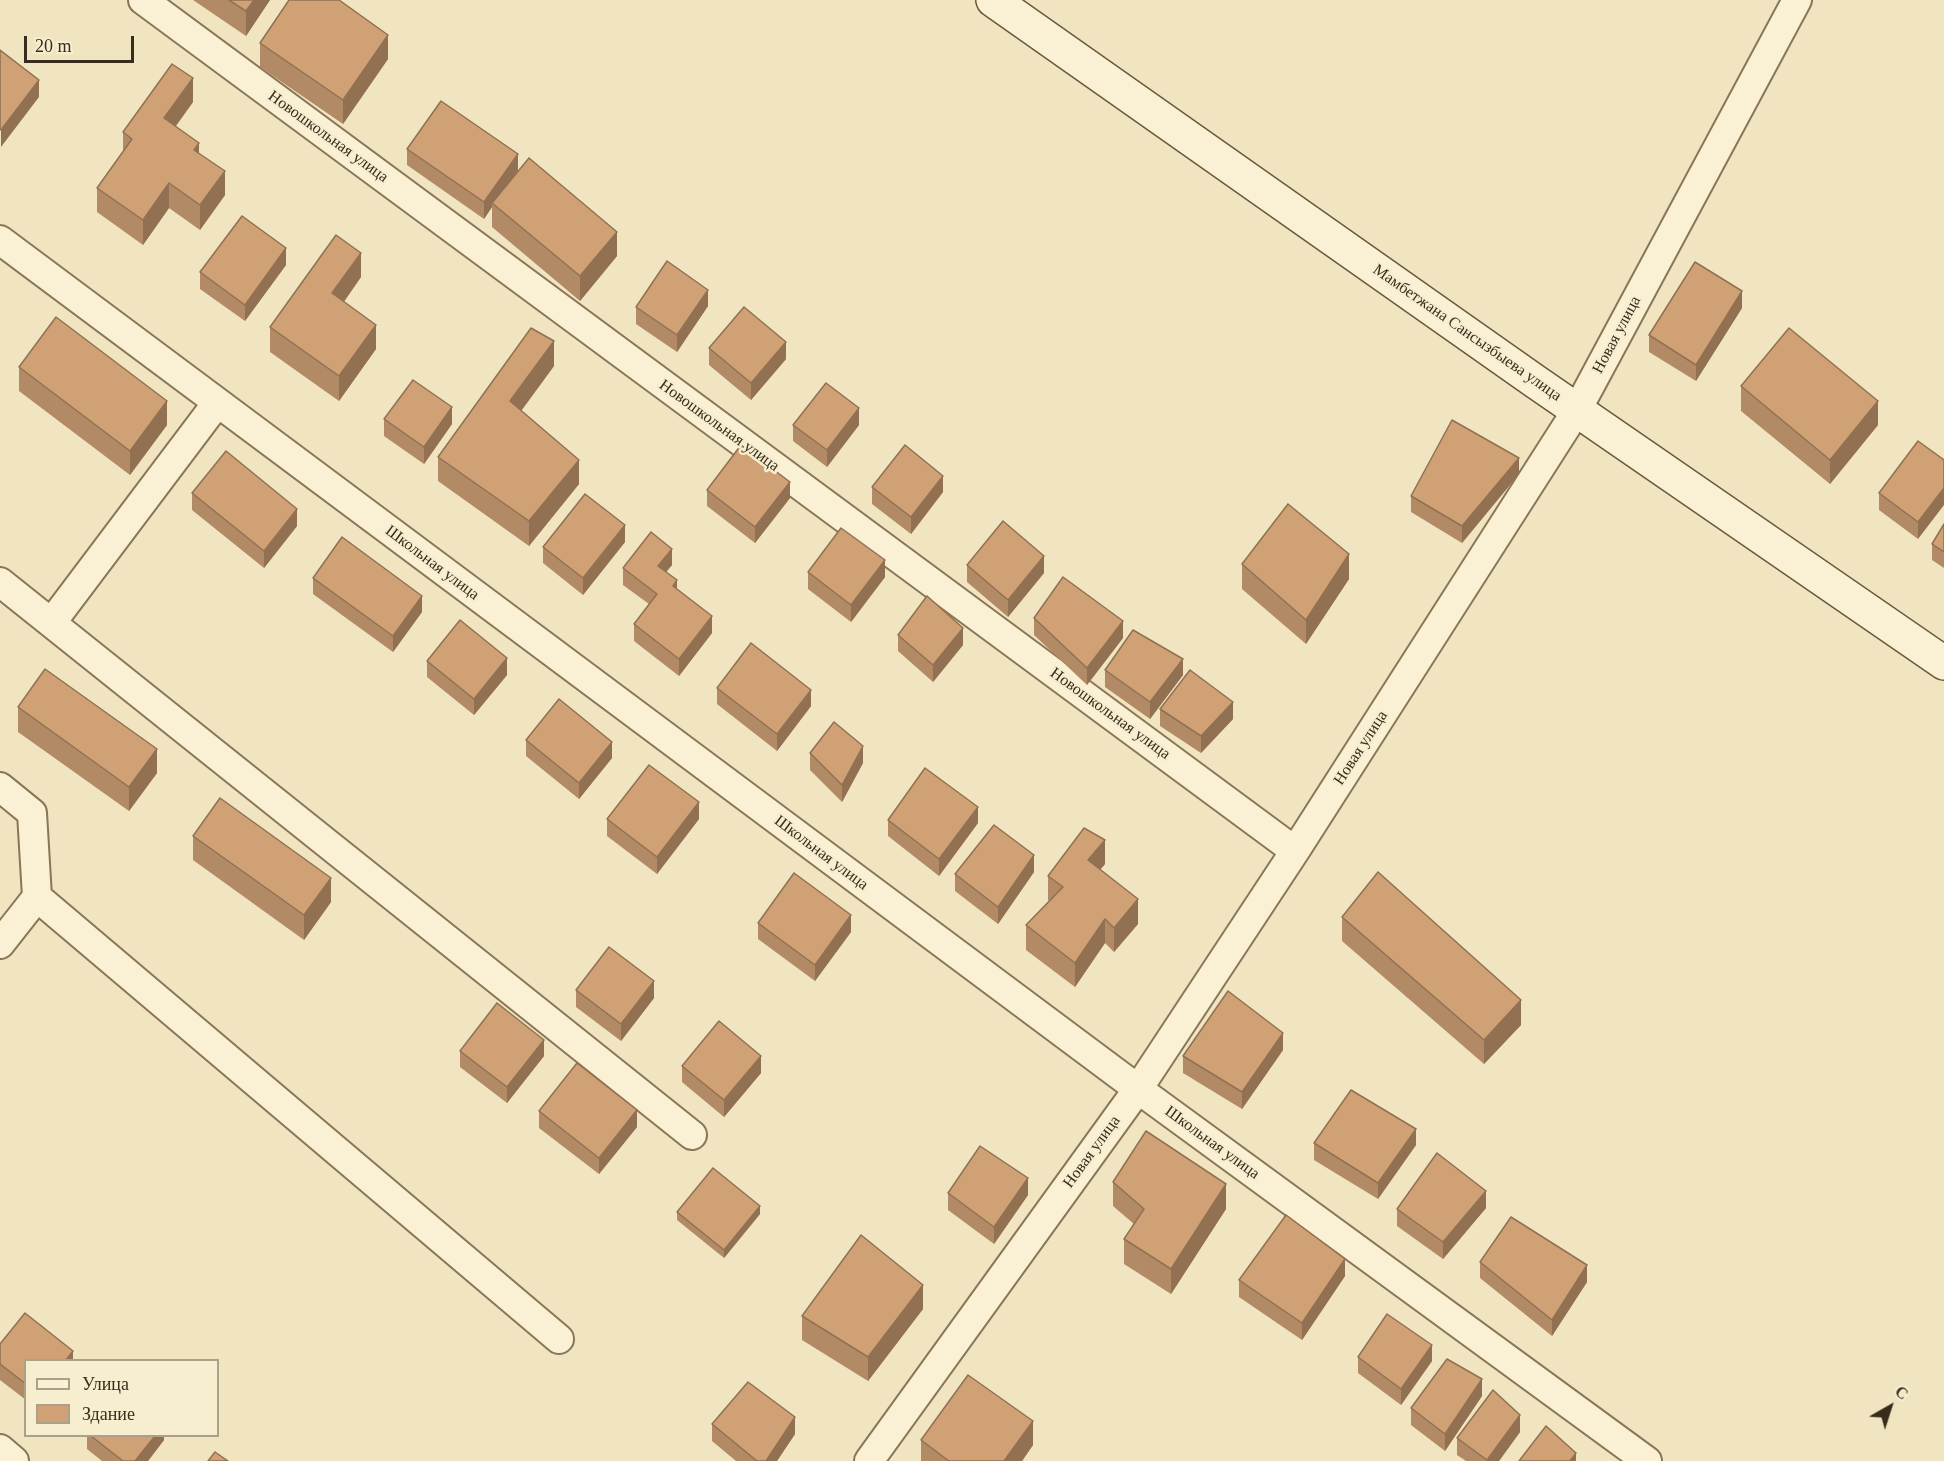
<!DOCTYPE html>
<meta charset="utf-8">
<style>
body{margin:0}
#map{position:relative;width:1944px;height:1461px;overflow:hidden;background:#f0e5c0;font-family:Georgia,serif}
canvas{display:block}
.legend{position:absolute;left:24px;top:1359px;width:195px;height:78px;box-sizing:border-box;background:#f7eed0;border:2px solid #aba088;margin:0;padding:8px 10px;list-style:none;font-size:18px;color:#392c1c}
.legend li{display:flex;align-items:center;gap:12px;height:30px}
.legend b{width:30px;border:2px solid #aba088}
.north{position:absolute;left:1860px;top:1377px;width:60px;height:60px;-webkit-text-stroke:4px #f7eed0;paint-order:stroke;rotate:39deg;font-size:16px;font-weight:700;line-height:24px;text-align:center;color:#392c1c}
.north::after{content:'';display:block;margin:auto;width:21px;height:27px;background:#392c1c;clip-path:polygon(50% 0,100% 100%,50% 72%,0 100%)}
.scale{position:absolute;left:24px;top:36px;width:110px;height:27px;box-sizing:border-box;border:3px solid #392c1c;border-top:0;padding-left:8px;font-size:18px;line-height:21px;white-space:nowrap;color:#392c1c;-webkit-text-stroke:4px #f7eed0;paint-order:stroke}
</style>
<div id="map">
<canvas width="1944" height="1461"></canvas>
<ul class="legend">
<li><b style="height:8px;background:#faf1d4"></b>Улица</li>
<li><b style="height:16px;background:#cfa175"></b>Здание</li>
</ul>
<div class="north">С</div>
<div class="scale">20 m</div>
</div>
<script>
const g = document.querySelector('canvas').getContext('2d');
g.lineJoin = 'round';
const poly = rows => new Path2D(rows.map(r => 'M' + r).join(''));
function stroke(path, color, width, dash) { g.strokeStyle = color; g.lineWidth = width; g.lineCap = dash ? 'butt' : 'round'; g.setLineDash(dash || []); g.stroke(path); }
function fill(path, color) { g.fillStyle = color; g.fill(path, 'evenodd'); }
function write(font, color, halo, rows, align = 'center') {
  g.font = font + ' Georgia,serif'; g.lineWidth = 5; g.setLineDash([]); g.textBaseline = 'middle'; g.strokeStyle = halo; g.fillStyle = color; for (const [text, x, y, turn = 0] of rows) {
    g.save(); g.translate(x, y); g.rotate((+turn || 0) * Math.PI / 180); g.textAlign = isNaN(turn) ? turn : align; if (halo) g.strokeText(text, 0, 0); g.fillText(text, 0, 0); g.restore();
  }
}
const street = poly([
 [143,0,1295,851],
 [0,240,1138,1089,1647,1461],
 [0,582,692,1135],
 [52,622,217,403],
 [0,787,32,813,37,897],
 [0,944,37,897,559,1339],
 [0,1449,14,1461],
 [869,1461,1138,1089,1295,851,1577,410,1797,0]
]);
const secondary = poly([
 [993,0,1536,382,1944,663]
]);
const wall = poly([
 [193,0,270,0,246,36],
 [260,43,388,59,343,124,260,67],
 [193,102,176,126,199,153,225,195,200,230,169,208,143,245,97,212,97,188,123,151,123,132],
 [407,149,518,170,512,179,617,256,580,301,492,227,492,207,484,219,407,165],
 [286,265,245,321,200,289,200,272],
 [361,277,344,302,376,349,339,401,270,352,270,327],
 [708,306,677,352,636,324,636,307],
 [1742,308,1696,381,1649,352,1649,335],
 [709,348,786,359,751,400,709,365],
 [554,366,521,411,579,484,529,546,438,481,438,457],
 [19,367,167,425,130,475,19,391],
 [1741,386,1878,425,1830,484,1741,411],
 [384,419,452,424,424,464,384,436],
 [793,425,859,425,827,467,793,441],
 [1944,460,1918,539,1879,510,1879,493],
 [1519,474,1462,543,1411,512,1411,496],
 [872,487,943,492,911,534,872,504],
 [707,490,790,498,755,543,707,506],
 [192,493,297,526,264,568,192,510],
 [1944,524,1944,568,1932,560,1932,544],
 [625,542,583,595,543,563,543,547],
 [1242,564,1349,579,1306,644,1242,589],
 [672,565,666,572,677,589,712,633,679,676,634,641,634,624,649,604,623,585,623,568],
 [967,565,1044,573,1008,617,967,582],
 [808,572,885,577,851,622,808,589],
 [313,578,422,612,393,652,313,594],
 [1034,618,1123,638,1087,685,1034,635],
 [898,635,963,645,933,682,898,651],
 [427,661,507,675,474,715,427,677],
 [1105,670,1183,675,1150,719,1105,687],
 [717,688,811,706,777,751,717,704],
 [18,707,157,773,129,811,18,732],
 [1160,709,1233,719,1201,753,1160,726],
 [526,740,612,758,579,799,526,756],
 [810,753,863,763,842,802,810,770],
 [607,819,699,819,657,874,607,836],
 [888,820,978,823,939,876,888,836],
 [193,836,331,902,304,940,193,860],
 [1105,864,1100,870,1138,924,1114,952,1105,943,1075,987,1026,950,1026,925,1049,901,1048,900,1048,876],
 [1034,872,998,924,955,891,955,874],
 [1342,917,1521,1025,1484,1064,1342,941],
 [758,923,851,932,815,981,758,939],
 [576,990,654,998,621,1041,576,1007],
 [1283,1050,1242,1109,1183,1073,1183,1056],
 [460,1051,544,1056,507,1103,460,1067],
 [682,1066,761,1073,724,1117,682,1082],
 [539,1111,637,1127,599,1174,539,1128],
 [1314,1143,1416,1145,1378,1199,1314,1160],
 [1113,1182,1226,1209,1171,1294,1124,1264,1124,1239,1134,1224,1113,1206],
 [948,1193,1028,1195,994,1244,948,1210],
 [1486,1208,1443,1259,1397,1226,1397,1209],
 [677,1212,760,1214,724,1258,677,1220],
 [1480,1262,1587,1282,1552,1336,1480,1278],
 [1345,1276,1302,1340,1239,1297,1239,1280],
 [923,1309,868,1381,802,1340,802,1316],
 [0,1344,73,1360,26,1360,26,1400,0,1380],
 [1358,1357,1432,1361,1401,1405,1358,1373],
 [1482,1396,1445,1451,1411,1425,1411,1408],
 [712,1424,795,1434,777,1461,736,1461,712,1441],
 [1520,1432,1499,1461,1466,1461,1457,1455,1457,1438],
 [87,1436,164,1436,164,1440,148,1461,102,1461,87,1449],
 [921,1440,1033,1445,1022,1461,921,1461]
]);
const shadedWall = poly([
 [254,0,270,0,246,36,246,11],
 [388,35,388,59,343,124,343,100],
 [193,78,193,102,164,142,164,118],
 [39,80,39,97,1,147,1,130],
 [199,143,199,167,194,150],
 [518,154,518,170,494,204,492,203,492,207,484,219,484,202],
 [225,171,225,195,200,230,200,205],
 [169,183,169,208,143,245,143,220],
 [617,232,617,256,580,301,580,276],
 [286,248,286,265,245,321,245,305],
 [361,253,361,277,332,318,332,293],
 [708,290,708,306,677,352,677,335],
 [1742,291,1742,308,1696,381,1696,365],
 [376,325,376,349,339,401,339,376],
 [554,341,554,366,510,426,510,401],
 [786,342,786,359,751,400,751,383],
 [167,401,167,425,130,475,130,451],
 [1878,401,1878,425,1830,484,1830,460],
 [452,407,452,424,424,464,424,447],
 [859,408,859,425,827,467,827,450],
 [1519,458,1519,474,1462,543,1462,526],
 [579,460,579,484,529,546,529,521],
 [943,476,943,492,911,534,911,517],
 [790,482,790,498,755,543,755,527],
 [1944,488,1944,505,1918,539,1918,522],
 [297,509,297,526,264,568,264,551],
 [625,525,625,542,583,595,583,578],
 [672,549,672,565,658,582,658,566],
 [1349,554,1349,579,1306,644,1306,620],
 [1044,556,1044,573,1008,617,1008,600],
 [885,560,885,577,851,622,851,605],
 [677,580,677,597,673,586],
 [422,596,422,612,393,652,393,636],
 [712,616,712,633,679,676,679,659],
 [1123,621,1123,638,1087,685,1087,668],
 [963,628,963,645,933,682,933,665],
 [507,658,507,675,474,715,474,699],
 [1183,659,1183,675,1150,719,1150,702],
 [811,690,811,706,777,751,777,734],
 [1233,702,1233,719,1201,753,1201,736],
 [612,742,612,758,579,799,579,783],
 [863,746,863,763,842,802,842,785],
 [157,749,157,773,129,811,129,787],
 [699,802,699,819,657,874,657,857],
 [978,807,978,823,939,876,939,859],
 [1105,840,1105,864,1088,884,1088,860],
 [1034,855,1034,872,998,924,998,907],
 [331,878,331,902,304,940,304,915],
 [1138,899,1138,924,1114,952,1114,928],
 [851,915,851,932,815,981,815,965],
 [1105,919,1105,943,1075,987,1075,963],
 [654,981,654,998,621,1041,621,1024],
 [1521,1000,1521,1025,1484,1064,1484,1040],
 [1283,1033,1283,1050,1242,1109,1242,1092],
 [544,1040,544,1056,507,1103,507,1087],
 [761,1056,761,1073,724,1117,724,1100],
 [637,1110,637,1127,599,1174,599,1158],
 [1416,1129,1416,1145,1378,1199,1378,1183],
 [1028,1178,1028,1195,994,1244,994,1227],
 [1226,1184,1226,1209,1171,1294,1171,1269],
 [1486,1191,1486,1208,1443,1259,1443,1242],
 [760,1206,760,1214,724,1258,724,1250],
 [1345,1259,1345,1276,1302,1340,1302,1323],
 [1587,1265,1587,1282,1552,1336,1552,1320],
 [923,1285,923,1309,868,1381,868,1357],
 [1432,1345,1432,1361,1401,1405,1401,1389],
 [73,1351,73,1360,66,1360],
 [1482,1379,1482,1396,1445,1451,1445,1434],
 [1520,1415,1520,1432,1499,1461,1487,1461],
 [795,1417,795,1434,777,1461,766,1461],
 [1033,1421,1033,1445,1022,1461,1004,1461],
 [155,1436,164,1436,164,1440,148,1461,135,1461],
 [1576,1453,1576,1461,1570,1461]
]);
const building = poly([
 [229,0,254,0,246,11,229,0],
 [289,0,339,0,388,35,343,100,260,43,289,0],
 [0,50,39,80,1,130,0,129,0,50],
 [172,64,193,78,164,118,199,143,194,150,225,171,200,205,169,183,143,220,97,188,132,139,123,132,172,64],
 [441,101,518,154,484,202,407,149,441,101],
 [529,158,617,232,580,276,492,203,529,158],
 [242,216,286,248,245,305,200,272,242,216],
 [336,235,361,253,332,293,376,325,339,376,270,327,336,235],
 [667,261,708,290,677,335,636,307,667,261],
 [1695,262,1742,291,1696,365,1649,335,1695,262],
 [744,307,786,342,751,383,709,348,744,307],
 [56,317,167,401,130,451,19,367,56,317],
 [531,328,554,341,510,401,579,460,529,521,438,457,531,328],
 [1789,328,1878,401,1830,460,1741,386,1789,328],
 [413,380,452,407,424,447,384,419,413,380],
 [826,383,859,408,827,450,793,425,826,383],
 [1452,420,1519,458,1462,526,1411,496,1452,420],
 [1918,441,1944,460,1944,488,1918,522,1879,493,1918,441],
 [741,445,790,482,755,527,707,490,741,445],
 [905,445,943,476,911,517,872,487,905,445],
 [226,451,297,509,264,551,192,493,226,451],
 [585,494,625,525,583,578,543,547,585,494],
 [1288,504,1349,554,1306,620,1242,564,1288,504],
 [1003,521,1044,556,1008,600,967,565,1003,521],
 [1944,524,1944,552,1932,544,1944,524],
 [841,528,885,560,851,605,808,572,841,528],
 [651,532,672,549,658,566,677,580,673,586,712,616,679,659,634,624,657,594,623,568,651,532],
 [342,537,422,596,393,636,313,578,342,537],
 [1063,577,1123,621,1087,668,1034,618,1063,577],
 [927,596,963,628,933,665,898,635,927,596],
 [460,620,507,658,474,699,427,661,460,620],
 [1133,630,1183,659,1150,702,1105,670,1133,630],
 [751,643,811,690,777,734,717,688,751,643],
 [45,669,157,749,129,787,18,707,45,669],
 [1190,670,1233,702,1201,736,1160,709,1190,670],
 [559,699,612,742,579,783,526,740,559,699],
 [834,722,863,746,842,785,810,753,834,722],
 [649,765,699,802,657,857,607,819,649,765],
 [925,768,978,807,939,859,888,820,925,768],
 [220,798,331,878,304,915,193,836,220,798],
 [994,825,1034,855,998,907,955,874,994,825],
 [1084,828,1105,840,1088,860,1138,899,1114,928,1105,919,1075,963,1026,925,1063,887,1048,876,1084,828],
 [1378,872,1521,1000,1484,1040,1342,917,1378,872],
 [794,873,851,915,815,965,758,923,794,873],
 [609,947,654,981,621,1024,576,990,609,947],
 [1228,991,1283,1033,1242,1092,1183,1056,1228,991],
 [497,1003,544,1040,507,1087,460,1051,497,1003],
 [719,1021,761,1056,724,1100,682,1066,719,1021],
 [577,1063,637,1110,599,1158,539,1111,577,1063],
 [1351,1090,1416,1129,1378,1183,1314,1143,1351,1090],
 [1146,1131,1226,1184,1171,1269,1124,1239,1144,1209,1113,1182,1146,1131],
 [980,1146,1028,1178,994,1227,948,1193,980,1146],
 [1437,1153,1486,1191,1443,1242,1397,1209,1437,1153],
 [713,1168,760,1206,724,1250,677,1212,713,1168],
 [1286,1215,1345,1259,1302,1323,1239,1280,1286,1215],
 [1511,1217,1587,1265,1552,1320,1480,1262,1511,1217],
 [861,1235,923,1285,868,1357,802,1316,861,1235],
 [25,1313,73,1351,66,1360,26,1360,26,1384,0,1364,0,1344,25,1313],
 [1387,1314,1432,1345,1401,1389,1358,1357,1387,1314],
 [1447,1359,1482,1379,1445,1434,1411,1408,1447,1359],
 [968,1375,1033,1421,1004,1461,949,1461,921,1440,968,1375],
 [748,1382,795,1417,766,1461,757,1461,712,1424,748,1382],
 [1493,1390,1520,1415,1487,1460,1457,1438,1493,1390],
 [1546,1426,1576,1453,1570,1461,1519,1461,1546,1426],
 [91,1436,155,1436,135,1461,123,1461,91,1436],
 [215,1452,228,1461,208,1461,215,1452]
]);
const streetNames = [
 ["Новошкольная улица",328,137,36],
 ["Мамбетжана Сансызбыева улица",1467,333,35],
 ["Новая улица",1617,335,-62],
 ["Новошкольная улица",719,426,36],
 ["Школьная улица",432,563,37],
 ["Новошкольная улица",1110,714,36],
 ["Новая улица",1361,748,-57],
 ["Школьная улица",821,853,37],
 ["Школьная улица",1212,1143,36],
 ["Новая улица",1092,1152,-54]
];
stroke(street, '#8a7657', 32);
stroke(secondary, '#6b573b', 36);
stroke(street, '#faf1d4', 28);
stroke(secondary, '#faf1d4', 33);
fill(wall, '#b28a65');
fill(shadedWall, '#917152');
fill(building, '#cfa175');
stroke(building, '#917152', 1.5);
write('16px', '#392c1c', '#f7eed0', streetNames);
</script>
